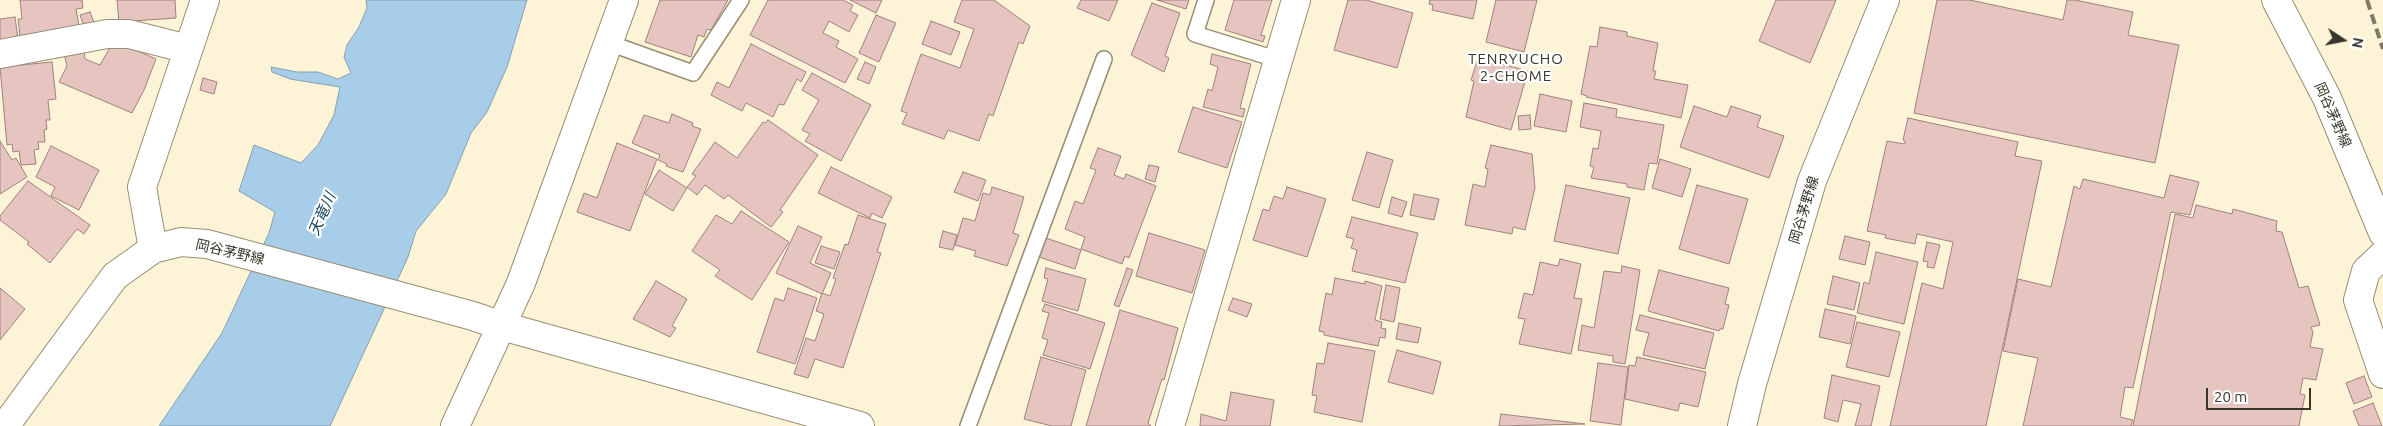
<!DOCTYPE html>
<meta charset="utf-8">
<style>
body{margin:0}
#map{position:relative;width:2383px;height:426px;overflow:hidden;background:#fdf4d7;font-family:Ubuntu,sans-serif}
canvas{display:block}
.north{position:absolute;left:2318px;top:15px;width:50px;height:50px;-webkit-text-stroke:4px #fff;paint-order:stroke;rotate:101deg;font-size:14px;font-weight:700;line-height:20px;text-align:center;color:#38352a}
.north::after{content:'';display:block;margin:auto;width:18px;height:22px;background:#38352a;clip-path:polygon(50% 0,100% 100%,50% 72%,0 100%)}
.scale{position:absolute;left:2206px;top:388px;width:105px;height:22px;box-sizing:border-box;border:2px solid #38352a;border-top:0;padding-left:6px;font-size:15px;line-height:18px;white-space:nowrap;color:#38352a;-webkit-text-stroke:4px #fff;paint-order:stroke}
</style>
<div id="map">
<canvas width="2383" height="426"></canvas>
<div class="north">N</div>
<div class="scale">20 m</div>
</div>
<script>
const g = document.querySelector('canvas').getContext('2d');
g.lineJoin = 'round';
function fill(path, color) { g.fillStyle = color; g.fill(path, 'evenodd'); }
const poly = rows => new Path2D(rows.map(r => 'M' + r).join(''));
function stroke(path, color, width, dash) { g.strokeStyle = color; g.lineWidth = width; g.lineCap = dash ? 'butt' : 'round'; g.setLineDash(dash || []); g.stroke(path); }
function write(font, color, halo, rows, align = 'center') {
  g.font = font + ' Ubuntu,"Noto Sans JP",sans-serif'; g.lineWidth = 4.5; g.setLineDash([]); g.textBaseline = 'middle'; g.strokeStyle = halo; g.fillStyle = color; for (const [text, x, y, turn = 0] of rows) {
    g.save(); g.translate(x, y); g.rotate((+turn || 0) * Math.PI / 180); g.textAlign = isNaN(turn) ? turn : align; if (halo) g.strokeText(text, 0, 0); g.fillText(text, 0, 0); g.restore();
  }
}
const water = poly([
 [366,0,527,0,507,67,487,112,471,133,446,194,416,231,408,257,330,426,159,426,222,333,269,233,275,212,239,191,254,145,301,163,318,145,334,115,340,87,290,79,272,72,271,67,297,72,318,72,338,79,351,73,344,57,347,45,359,27,367,8,366,0]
]);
const building = poly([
 [20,0,82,0,83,8,76,9,79,26,20,36,18,19,22,19,20,0],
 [117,0,175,0,176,18,119,22,117,0],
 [660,0,728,0,711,30,707,29,704,37,698,35,691,57,645,42,660,0],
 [768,0,843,0,853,5,850,11,858,15,849,32,829,21,823,33,839,41,836,47,858,59,845,83,750,35,768,0],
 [850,0,882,0,876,13,850,0],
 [962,0,994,0,1030,26,1023,44,1019,42,993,116,989,114,979,141,948,130,944,139,902,124,907,113,901,111,921,54,960,68,974,29,954,22,962,0],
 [1081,0,1118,0,1109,21,1077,8,1081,0],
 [1157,0,1189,0,1186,9,1157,0],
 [1234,0,1272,0,1261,35,1265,36,1263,42,1225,30,1234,0],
 [1348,0,1366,0,1413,13,1397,68,1334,50,1348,0],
 [1430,0,1477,0,1473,19,1432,10,1433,5,1429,4,1430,0],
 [1496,0,1537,0,1524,52,1486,42,1496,0],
 [1776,0,1836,0,1810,63,1759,41,1776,0],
 [1937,0,1970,0,2063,20,2067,0,2075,0,2133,12,2128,35,2179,45,2155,163,1914,113,1937,0],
 [1152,3,1180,13,1165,56,1169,58,1164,72,1131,55,1152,3],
 [90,12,95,25,85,29,80,15,90,12],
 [876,15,896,23,879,62,859,53,876,15],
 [15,17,18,39,0,42,0,19,15,17],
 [931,21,960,32,951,55,922,44,931,21],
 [1600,27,1627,32,1627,36,1658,43,1653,71,1656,71,1654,79,1688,85,1681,118,1586,97,1587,96,1581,94,1590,46,1597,47,1600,27],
 [112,44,123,48,124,45,156,59,144,90,132,113,59,82,67,66,64,54,84,51,85,59,100,65,112,44],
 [751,44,806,72,801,82,797,79,784,105,779,104,773,117,746,103,742,111,711,95,717,82,729,88,751,44],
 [1212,54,1251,64,1240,108,1245,109,1243,117,1203,107,1208,89,1212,91,1218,67,1210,64,1212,54],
 [1484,59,1528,71,1511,130,1466,117,1474,81,1471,80,1477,61,1483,62,1484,59],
 [52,62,56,99,48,100,50,120,46,120,47,129,44,130,45,142,38,142,39,149,34,150,36,164,21,165,19,151,13,152,12,144,7,145,0,67,52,62],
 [865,62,876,67,869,84,857,79,865,62],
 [812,73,871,105,841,161,805,141,810,134,802,130,819,100,802,90,812,73],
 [203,78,217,82,214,94,200,90,203,78],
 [1540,94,1572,101,1566,132,1534,126,1540,94],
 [1584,103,1617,109,1616,117,1664,125,1657,164,1649,163,1644,190,1627,187,1627,184,1591,178,1594,167,1590,166,1593,148,1598,149,1601,131,1580,127,1584,103],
 [1694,106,1727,117,1731,106,1761,116,1757,127,1784,136,1769,178,1680,147,1694,106],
 [1193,107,1242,122,1227,168,1178,152,1193,107],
 [672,114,693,123,692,126,701,129,683,172,666,166,667,164,658,160,660,155,632,143,644,115,669,123,672,114],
 [1530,115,1531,129,1519,130,1518,116,1530,115],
 [1908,118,2018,142,2015,156,2042,161,1986,426,1890,426,1922,283,1943,289,1953,242,1917,234,1915,244,1885,238,1886,235,1867,231,1887,141,1905,144,1905,141,1903,140,1908,118],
 [768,120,818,155,780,210,783,212,771,227,728,195,724,199,705,185,697,195,687,187,696,176,692,174,715,142,737,158,763,122,765,123,768,120],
 [0,141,12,160,16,158,27,177,0,194,0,141],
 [617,143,657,159,630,231,577,212,584,193,597,198,617,143],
 [1491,145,1532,154,1535,188,1525,230,1513,227,1512,234,1465,225,1473,184,1485,187,1488,169,1485,168,1491,145],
 [51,146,99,170,79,210,51,196,55,187,36,177,51,146],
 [1098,148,1121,156,1114,175,1124,179,1126,174,1156,186,1129,258,1125,256,1122,264,1081,249,1085,237,1065,229,1075,201,1083,204,1096,170,1090,168,1098,148],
 [1367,152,1393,160,1379,208,1352,200,1367,152],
 [1660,159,1691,169,1682,197,1652,188,1660,159],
 [1149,165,1159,167,1155,182,1145,179,1149,165],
 [831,167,892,197,882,218,872,213,870,218,818,193,831,167],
 [659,170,687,188,673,211,645,194,659,170],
 [963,172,986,180,978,201,954,192,963,172],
 [2170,175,2199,182,2190,215,2171,212,2133,388,2125,387,2120,417,2133,420,2131,426,2023,426,2038,358,2003,351,2018,279,2051,287,2074,186,2080,189,2083,179,2164,198,2170,175],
 [28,181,90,225,84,234,77,229,50,263,27,244,29,242,0,220,0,216,28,181],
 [1566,185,1630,198,1618,254,1554,241,1566,185],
 [1697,185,1748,199,1729,264,1679,249,1697,185],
 [992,187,1024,197,1013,233,1019,235,1007,266,974,256,976,251,955,245,963,218,975,221,983,193,990,195,992,187],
 [1287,187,1326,199,1307,257,1253,240,1263,209,1269,211,1274,196,1283,199,1287,187],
 [1414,194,1439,199,1434,220,1410,215,1414,194],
 [1392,197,1407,202,1402,217,1388,213,1392,197],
 [2196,205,2232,214,2233,209,2277,221,2276,231,2282,232,2299,288,2308,286,2320,325,2311,327,2313,332,2310,347,2323,349,2316,380,2303,378,2300,394,2305,395,2299,426,2133,426,2175,214,2193,218,2196,205],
 [741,211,789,242,752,300,715,276,720,270,692,251,716,215,732,224,741,211],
 [858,215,886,224,877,252,881,253,843,368,815,359,808,378,794,374,806,338,815,341,824,314,816,311,822,293,830,296,836,279,833,278,845,244,848,245,858,215],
 [1352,217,1418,233,1405,283,1352,271,1357,250,1351,248,1354,239,1346,237,1352,217],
 [798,226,822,237,810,263,831,273,822,294,776,273,798,226],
 [943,231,957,235,953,250,939,247,943,231],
 [1149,233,1205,250,1192,293,1136,276,1149,233],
 [1845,236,1870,242,1865,265,1839,259,1845,236],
 [1046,238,1081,250,1075,269,1039,257,1046,238],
 [1927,242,1940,245,1934,268,1927,267,1928,262,1923,261,1927,242],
 [821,246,840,252,834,269,815,263,821,246],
 [1876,252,1918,262,1904,324,1857,313,1864,282,1869,284,1876,252],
 [1560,259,1581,264,1574,298,1582,299,1571,354,1519,344,1525,319,1518,318,1524,293,1533,295,1540,262,1558,266,1560,259],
 [1622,266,1640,270,1625,364,1613,362,1613,356,1578,350,1582,325,1594,328,1604,271,1621,273,1622,266],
 [1046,268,1086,279,1078,311,1042,301,1048,279,1044,278,1046,268],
 [1127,268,1133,270,1119,307,1114,305,1127,268],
 [1659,270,1729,288,1725,304,1729,305,1723,329,1720,329,1719,331,1648,311,1659,270],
 [1833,276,1860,283,1854,310,1827,304,1833,276],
 [1335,278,1365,284,1365,281,1382,286,1375,320,1382,322,1381,328,1386,329,1385,338,1380,337,1378,346,1324,335,1324,332,1319,331,1326,293,1332,295,1335,278],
 [656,281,687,299,672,326,676,328,670,337,633,319,656,281],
 [1386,285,1400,288,1394,322,1380,319,1386,285],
 [0,288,25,309,0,340,0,288],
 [788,288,817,298,795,364,757,352,775,298,784,301,788,288],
 [1233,298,1252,304,1247,317,1228,310,1233,298],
 [1045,304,1105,323,1090,369,1043,355,1048,340,1042,338,1049,313,1042,311,1045,304],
 [1825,309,1856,316,1850,344,1819,337,1825,309],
 [1120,310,1178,328,1164,380,1162,379,1148,423,1151,426,1086,426,1120,310],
 [1640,315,1714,333,1705,369,1643,355,1649,333,1636,330,1640,315],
 [1857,322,1900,332,1889,377,1846,367,1857,322],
 [1399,323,1421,328,1418,343,1396,339,1399,323],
 [1328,343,1375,351,1362,422,1314,412,1317,396,1312,395,1317,363,1324,364,1328,343],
 [1397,350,1441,362,1433,394,1388,382,1397,350],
 [1041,357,1086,370,1071,426,1052,426,1024,419,1041,357],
 [1637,357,1706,372,1698,407,1680,403,1678,411,1625,399,1629,365,1635,366,1637,357],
 [1598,363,1628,367,1621,425,1590,421,1598,363],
 [1832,375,1880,386,1871,426,1855,426,1861,404,1843,400,1838,422,1824,418,1832,375],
 [2364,376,2372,397,2354,404,2346,383,2364,376],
 [1231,392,1274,400,1270,426,1200,426,1201,414,1226,421,1231,392],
 [2373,403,2382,426,2359,426,2353,411,2373,403],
 [1501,414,1585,424,1499,426,1501,414]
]);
const service = poly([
 [1206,0,1195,34,1279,60],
 [609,43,693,73,741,0],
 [968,426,1104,59]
]);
const minor = poly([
 [0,54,107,34,129,34,188,49],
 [153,249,142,187,205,0],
 [2383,255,2366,271,2358,300,2383,374],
 [1170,426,1296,0]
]);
const tertiary = poly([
 [502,326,860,426],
 [455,426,521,283,624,0]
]);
const primary = poly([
 [2276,0,2327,98,2383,233],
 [5,426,115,276,153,249,181,242,207,244,473,316,502,326],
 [1742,426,1752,384,1812,181,1885,0]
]);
const rail = poly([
 [2367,0,2383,49]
]);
const streetNames = [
 ["岡谷茅野線",2333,115,66],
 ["岡谷茅野線",1804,210,-73],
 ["岡谷茅野線",230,252,13]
];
const neighbourhoodNames = [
 ["TENRYUCHO",1516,59],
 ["2-CHOME",1516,76]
];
const waterNames = [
 ["天竜川",322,214,-66]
];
fill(water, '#a7cde9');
stroke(water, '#869fb0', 1);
fill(building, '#e6c4c0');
stroke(building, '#a0817e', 1);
stroke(service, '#978e74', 18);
stroke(minor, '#978e74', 30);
stroke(tertiary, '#978e74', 30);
stroke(primary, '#978e74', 30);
stroke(service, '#fff', 15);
stroke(minor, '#fff', 28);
stroke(tertiary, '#fff', 28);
stroke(primary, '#fff', 28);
stroke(rail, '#7d7867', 4, [10, 5]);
write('14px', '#38352a', '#fff', streetNames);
g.letterSpacing = '1px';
write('15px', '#38352a', '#fff', neighbourhoodNames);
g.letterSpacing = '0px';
write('italic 15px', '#15425e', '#fff', waterNames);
</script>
